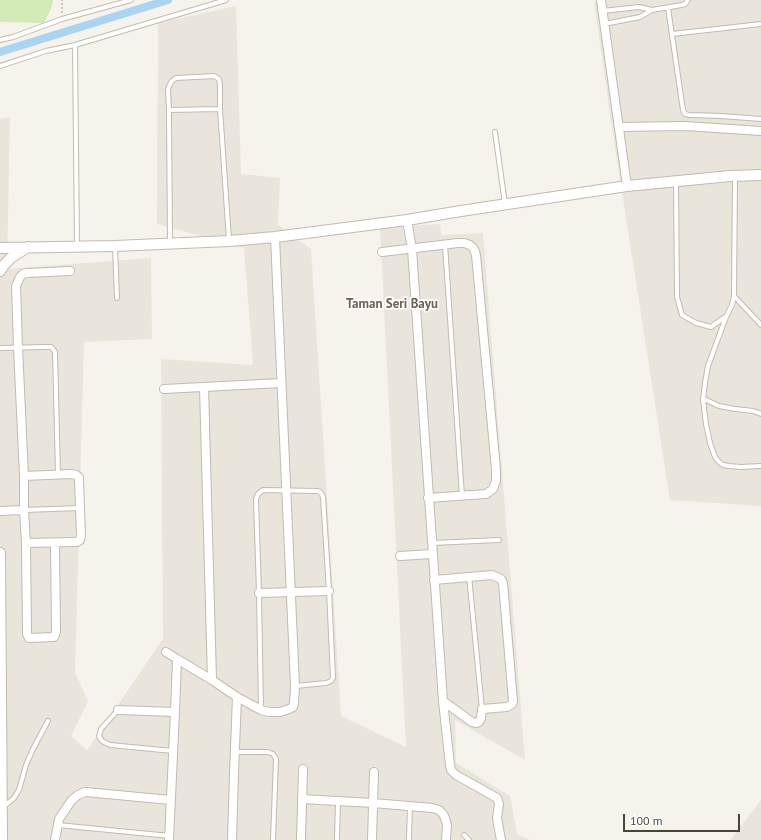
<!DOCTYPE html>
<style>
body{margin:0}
#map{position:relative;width:761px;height:840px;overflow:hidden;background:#f6f3ec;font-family:"PT Sans",sans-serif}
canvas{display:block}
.scale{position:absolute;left:623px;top:814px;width:117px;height:18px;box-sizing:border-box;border:2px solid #4b4439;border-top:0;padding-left:5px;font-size:12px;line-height:14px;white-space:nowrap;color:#4b4439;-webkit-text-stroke:3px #fff;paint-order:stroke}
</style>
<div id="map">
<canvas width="761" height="840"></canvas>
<div class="scale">100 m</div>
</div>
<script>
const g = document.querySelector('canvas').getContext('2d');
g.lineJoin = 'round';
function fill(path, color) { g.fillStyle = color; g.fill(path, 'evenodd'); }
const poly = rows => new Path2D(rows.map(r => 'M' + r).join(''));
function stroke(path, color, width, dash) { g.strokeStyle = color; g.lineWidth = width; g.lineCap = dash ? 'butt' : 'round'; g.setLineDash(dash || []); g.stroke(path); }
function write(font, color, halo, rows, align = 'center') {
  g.font = font + ' "PT Sans",sans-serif'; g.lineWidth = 3.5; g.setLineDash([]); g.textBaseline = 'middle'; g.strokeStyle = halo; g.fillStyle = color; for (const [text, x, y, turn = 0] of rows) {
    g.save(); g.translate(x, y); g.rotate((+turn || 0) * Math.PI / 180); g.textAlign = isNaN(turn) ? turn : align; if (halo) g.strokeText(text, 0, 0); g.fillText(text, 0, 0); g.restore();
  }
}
const residential = poly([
 [606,0,761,0,761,506,670,500,612,128,594,2],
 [236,6,241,174,280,178,278,225,311,249,341,716,406,747,380,228,440,224,441,235,483,233,525,760,455,720,456,763,510,796,517,834,530,840,0,840,0,119,10,117,7,269,151,258,152,339,84,342,75,673,88,701,71,736,87,750,163,639,161,359,253,365,244,248,157,224,158,23],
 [761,800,761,840,730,840]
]);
const green = poly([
 [0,0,53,0,51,9,44,23,0,22]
]);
const canal = poly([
 [0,52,168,0]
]);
const path = poly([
 [62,13,62,0]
]);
const service = poly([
 [668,8,683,110,685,114,689,115,721,116,761,119],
 [602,11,639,7,652,10],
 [604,24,640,17,652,10,682,5,685,4,688,0],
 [672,34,761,24],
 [0,40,13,37,62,19,131,0],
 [75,45,226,0],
 [0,66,46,51,75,45,77,246],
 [169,110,220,109],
 [495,132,505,204],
 [735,176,734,296,732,305,726,317,708,366,705,383,703,400,706,424,710,443,715,457,718,461,723,465,729,466,741,467,761,466],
 [676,181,677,297,682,315,696,323,711,327,725,317],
 [170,243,169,110,168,89,171,82,176,78,214,76,219,79,220,85,220,109,229,240],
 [445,245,462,496],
 [115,246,117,298],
 [734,296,761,325],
 [0,348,46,347,51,347,53,349,55,352,58,474],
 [704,399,719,406,735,409,753,411,761,414],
 [24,510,80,508],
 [432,543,499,540],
 [469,576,482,709],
 [118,710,101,729,99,736,102,741,110,745,173,751],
 [261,710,259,593,256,499,258,494,263,490,318,491,321,493,323,497,329,591,333,678,331,681,326,683,295,686],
 [235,752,268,752,273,754,276,759,273,840],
 [3,807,14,798,19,790,26,765,33,749,48,721],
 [58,825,170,836],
 [464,835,469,840],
 [337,840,338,801],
 [409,840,410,806]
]);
const minor = poly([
 [601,0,627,186],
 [620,127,685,126,761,131],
 [407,220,412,249,443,701,450,765,451,770,456,775,497,798,499,804,497,818,501,840],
 [382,252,458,243,464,243,470,245,474,249,476,255,496,469,496,481,493,489,486,494,428,498],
 [204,387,212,680],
 [164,389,281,383],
 [24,476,72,474,76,475,79,477,79,480,81,536,80,540,77,542,72,542,26,543],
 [0,511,24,510],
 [55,543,56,632,54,637,29,638,27,634,26,543,24,510,24,476,18,347,16,286,20,277,23,274,27,273,70,271],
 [400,556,432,554],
 [434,580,492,575,501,579,503,583,513,701,512,704,507,707,482,709,481,718,479,722,477,723,472,722,443,701],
 [259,593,329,591],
 [166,652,177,659,212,680,237,697,261,710,269,712,280,712,289,709,293,707,294,703,295,686,275,237],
 [118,710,175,712],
 [302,799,373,803,432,808,439,810,443,814,445,818,447,825,446,840],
 [55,840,59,819,67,807,72,800,78,795,85,792,171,800],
 [169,840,175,712,177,659],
 [232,840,234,774,237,697],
 [301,840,303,769],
 [372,840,374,772]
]);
const tertiary = poly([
 [0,248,115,246,229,241,275,237,407,220,461,211,627,186,730,176,761,175],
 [0,271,4,265,12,257,28,247],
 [0,553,2,840]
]);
const neighbourhoodNames = [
 ["Taman Seri Bayu",392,304]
];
fill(residential, '#eae5da');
fill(green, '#d2eab5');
stroke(canal, '#a9d4f2', 8);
stroke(service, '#c2bbae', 6);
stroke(minor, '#c2bbae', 10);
stroke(tertiary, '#c2bbae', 12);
stroke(path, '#c4b79f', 1.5, [2, 2]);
stroke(service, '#fff', 4);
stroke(minor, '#fff', 8);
stroke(tertiary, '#fff', 10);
write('bold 13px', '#6e6250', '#fff', neighbourhoodNames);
</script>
